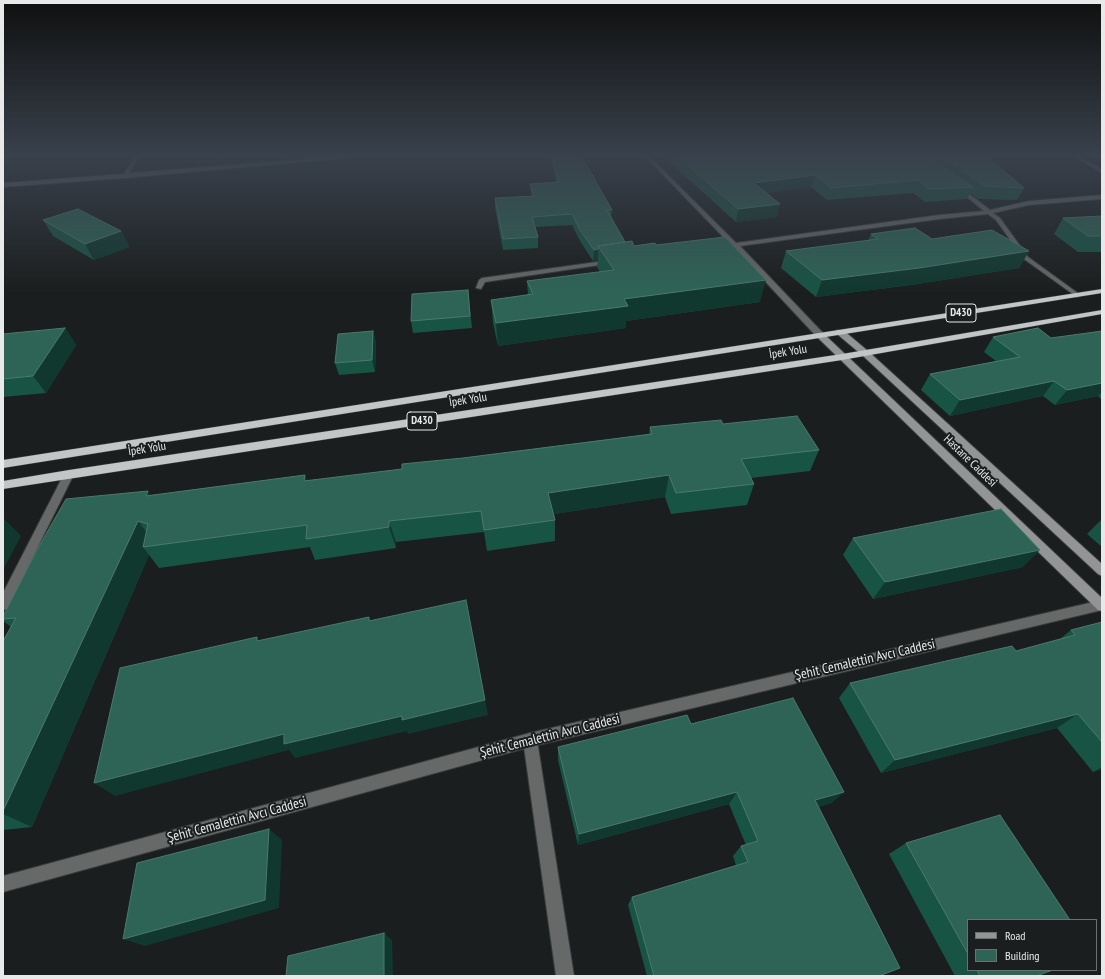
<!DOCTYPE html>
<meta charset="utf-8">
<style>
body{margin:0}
#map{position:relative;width:1105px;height:979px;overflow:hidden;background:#1b1e1e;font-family:"PT Sans Narrow",sans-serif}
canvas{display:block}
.frame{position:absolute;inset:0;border:4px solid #e8eaea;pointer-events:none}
.legend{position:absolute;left:967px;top:919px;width:130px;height:52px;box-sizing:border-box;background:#1b1e1e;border:1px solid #6d7070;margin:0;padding:5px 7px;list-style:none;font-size:12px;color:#e8eaea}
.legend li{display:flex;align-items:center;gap:8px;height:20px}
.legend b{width:20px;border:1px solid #6d7070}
</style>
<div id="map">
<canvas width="1105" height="979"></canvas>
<div class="frame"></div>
<ul class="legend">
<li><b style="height:5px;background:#929495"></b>Road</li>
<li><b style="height:11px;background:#2e6456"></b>Building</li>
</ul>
</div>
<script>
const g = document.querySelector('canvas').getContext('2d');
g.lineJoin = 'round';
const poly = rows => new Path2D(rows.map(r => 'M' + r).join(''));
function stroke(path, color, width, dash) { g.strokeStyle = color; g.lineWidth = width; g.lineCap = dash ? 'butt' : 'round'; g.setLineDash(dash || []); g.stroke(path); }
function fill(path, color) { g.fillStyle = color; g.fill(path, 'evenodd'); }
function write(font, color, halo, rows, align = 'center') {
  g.font = font + ' "PT Sans Narrow",sans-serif'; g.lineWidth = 4; g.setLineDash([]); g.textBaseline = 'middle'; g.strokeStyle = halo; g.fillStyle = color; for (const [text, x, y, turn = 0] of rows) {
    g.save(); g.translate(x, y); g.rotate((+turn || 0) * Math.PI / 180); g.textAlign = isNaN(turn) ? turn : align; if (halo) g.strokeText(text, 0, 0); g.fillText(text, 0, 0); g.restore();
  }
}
const minor = poly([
 [135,157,139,157,129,173,332,157,348,157,346,158,125,178,3,187,3,183,124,174,135,157],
 [646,157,650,157,736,243,939,215,984,211,957,189,957,187,959,186,990,210,1029,201,1102,195,1102,199,1029,205,993,213,1000,218,1028,257,1079,294,1081,295,1077,297,1024,259,996,220,988,214,939,219,740,246,823,333,823,337,817,337,733,247,717,248,717,246,730,244,646,157],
 [1075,157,1080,157,1102,169,1102,173,1075,157],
 [611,260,614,262,613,263,485,282,481,289,476,288,479,280,482,278,611,260],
 [69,471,74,474,7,609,3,610,3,593,64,474,69,471],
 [530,733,535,735,537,740,574,976,556,976,523,740,525,735,530,733]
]);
const tertiary = poly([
 [1102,600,1102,610,530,747,3,892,3,876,530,733,1102,600]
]);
const secondary = poly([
 [837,330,843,330,868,351,1102,564,1102,576,1098,574,862,355,837,334,837,330],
 [817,333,823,333,1102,598,1102,611,1098,610,817,337,817,333]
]);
const trunk = poly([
 [1102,289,1102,293,3,468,3,460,1102,289],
 [1102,310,1102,314,842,360,3,489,3,481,69,470,842,354,1102,310]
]);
const wall = poly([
 [551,157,582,157,612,210,611,218,625,242,634,246,656,245,760,302,626,321,626,328,498,346,493,323,491,300,528,295,527,281,600,272,597,267,598,260,593,261,580,241,572,225,535,227,538,237,538,248,503,250,495,208,495,198,531,196,530,184,556,183,551,161],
 [664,157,988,157,1024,188,1017,200,978,199,970,193,967,199,925,202,913,193,827,200,811,187,767,193,780,204,777,217,736,222],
 [1102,216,1102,252,1078,252,1054,234,1063,218],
 [43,220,121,231,129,247,94,260,53,236],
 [871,234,932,239,1029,251,1019,268,911,285,816,297,781,268,786,251,868,241],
 [468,290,472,328,413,333,411,321],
 [65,328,76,345,46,393,3,397,3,334],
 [373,331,376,343,375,372,339,375,335,363],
 [1102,331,1102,400,1098,396,1055,405,1043,396,950,416,921,390,930,374,996,361,984,352,993,337,1051,338],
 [723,424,819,450,810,471,751,478,754,484,747,505,671,514,665,497,554,514,555,520,555,541,487,551,484,532,396,542,396,548,315,560,310,547,159,568,149,555,32,827,3,830,3,641,11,627,3,621,3,616,151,495,305,475,307,481,402,469,463,458,649,434,650,427],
 [1102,519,1102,547,1087,534],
 [853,538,1023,567,873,599,843,555],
 [1102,622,1102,769,1093,772,1057,728,881,773,839,698,850,683,1016,651,1060,639,1071,630],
 [691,724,844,792,831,803,818,807,879,976,647,976,628,905,632,897,736,865,733,856,741,846,746,845,729,804,578,845,558,760,558,747],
 [906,843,968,920,968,970,1053,970,1036,976,955,976,889,854]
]);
const shadedWall = poly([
 [216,157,225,157,217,159],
 [815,175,811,187,751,195,754,183],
 [780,204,777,217,736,222,738,209],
 [121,231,129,247,94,260,85,244],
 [598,249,598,260,593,261,594,250],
 [1029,251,1019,268,911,285,816,297,822,280],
 [766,280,760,302,626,321,626,328,498,346,496,323,624,299],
 [65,328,76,345,46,393,33,376],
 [373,331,376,343,375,372,372,360],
 [1054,381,1043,396,950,416,960,400],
 [1102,383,1102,392,1098,396,1055,405,1067,390],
 [305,475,314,497,304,481],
 [669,475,665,497,548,515,548,493],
 [148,491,163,513,146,496],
 [4,519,21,536,3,570,3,520],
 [138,521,154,542,143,547,149,555,32,827,3,814,3,811],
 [389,521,396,542,396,548,389,527],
 [1040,550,1023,567,873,599,885,582],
 [485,700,488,715,408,734,407,731,295,758,289,750,115,796,94,783,284,734,402,716],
 [1078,714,1057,728,881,773,895,760],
 [1102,767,1102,769,1093,772],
 [737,792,729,804,578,845,579,834],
 [844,792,831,803,804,812,815,800],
 [269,829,282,840,279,908,145,946,123,939],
 [384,933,392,940,393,976,384,976]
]);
const building = poly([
 [552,157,582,157,612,210,607,210,625,242,598,246,598,249,594,250,580,230,572,214,532,217,538,237,503,239,495,198,534,196,530,184,559,182,552,157],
 [678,157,927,157,973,187,930,189,918,180,831,188,815,175,754,183,780,204,738,209,678,157],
 [939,157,988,157,1024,188,984,186,962,170,939,157],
 [78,209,121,231,85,244,43,220,78,209],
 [1102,216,1102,236,1088,236,1063,218,1102,216],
 [915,228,932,239,992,230,1029,251,919,268,822,280,786,251,878,239,871,234,915,228],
 [725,237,766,280,624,299,628,306,496,323,491,300,533,294,527,281,614,270,598,246,632,241,634,246,655,243,656,245,725,237],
 [468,290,470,316,411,321,412,294,468,290],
 [65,328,33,376,3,379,3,334,65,328],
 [1038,328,1051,338,1102,331,1102,383,1067,390,1054,381,960,400,930,374,1020,357,993,337,1038,328],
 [373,331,372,360,335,363,338,334,373,331],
 [797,416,819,450,741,459,754,484,676,493,669,475,548,493,555,520,484,530,481,511,389,521,389,527,306,539,307,525,143,547,148,524,138,521,3,811,3,641,16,618,3,619,3,616,37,550,66,499,148,491,146,496,305,475,304,481,402,469,402,464,463,458,652,434,650,427,721,420,723,424,797,416],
 [1001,509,1040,550,885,582,853,538,1001,509],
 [466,600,485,700,402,720,402,716,284,744,284,734,94,783,120,668,257,637,257,641,369,617,369,621,466,600],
 [1102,622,1102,742,1078,714,895,760,850,683,1012,646,1016,651,1075,635,1071,630,1102,622],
 [793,698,844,792,815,800,900,968,879,976,654,976,632,897,748,862,741,846,758,841,737,792,579,834,558,747,687,715,691,724,793,698],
 [1000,815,1070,920,968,920,968,954,906,843,1000,815],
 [269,829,265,900,123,939,137,863,269,829],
 [384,933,384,976,286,976,288,956,384,933],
 [977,970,1053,970,1036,976,980,976,977,970]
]);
const shields = [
 [961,313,30],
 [422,421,30]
];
const shieldNames = [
 ["D430",961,313],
 ["D430",422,421]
];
const streetNames = [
 ["İpek Yolu",788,352,-9],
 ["İpek Yolu",468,400,-9],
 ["İpek Yolu",147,449,-9],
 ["Hastane Caddesi",970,461,44]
];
const nearStreetnames = [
 ["Şehit Cemalettin Avcı Caddesi",865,660,-13],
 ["Şehit Cemalettin Avcı Caddesi",550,736,-14],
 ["Şehit Cemalettin Avcı Caddesi",237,820,-15]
];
stroke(minor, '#383b3b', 2);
stroke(tertiary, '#383b3b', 2);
stroke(secondary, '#383b3b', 2);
stroke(trunk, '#383b3b', 1);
fill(minor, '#676969');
fill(tertiary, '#676969');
fill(secondary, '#929495');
fill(trunk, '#c2c6c7');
fill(wall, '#185444');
fill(shadedWall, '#10382e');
fill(building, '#2e6456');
stroke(building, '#4b796d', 1);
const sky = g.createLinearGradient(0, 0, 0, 294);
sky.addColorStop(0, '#0f1010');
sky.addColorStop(0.53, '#39414c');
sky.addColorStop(1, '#39414c00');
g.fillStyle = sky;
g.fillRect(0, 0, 1105, 294);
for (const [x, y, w] of shields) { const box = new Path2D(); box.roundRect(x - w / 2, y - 9, w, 18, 3); g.fillStyle = '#1b1e1e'; g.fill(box); stroke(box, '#e8eaea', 1); }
write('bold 11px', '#e8eaea', null, shieldNames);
write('12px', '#e8eaea', '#1b1e1e', streetNames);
write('14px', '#e8eaea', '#1b1e1e', nearStreetnames);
</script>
